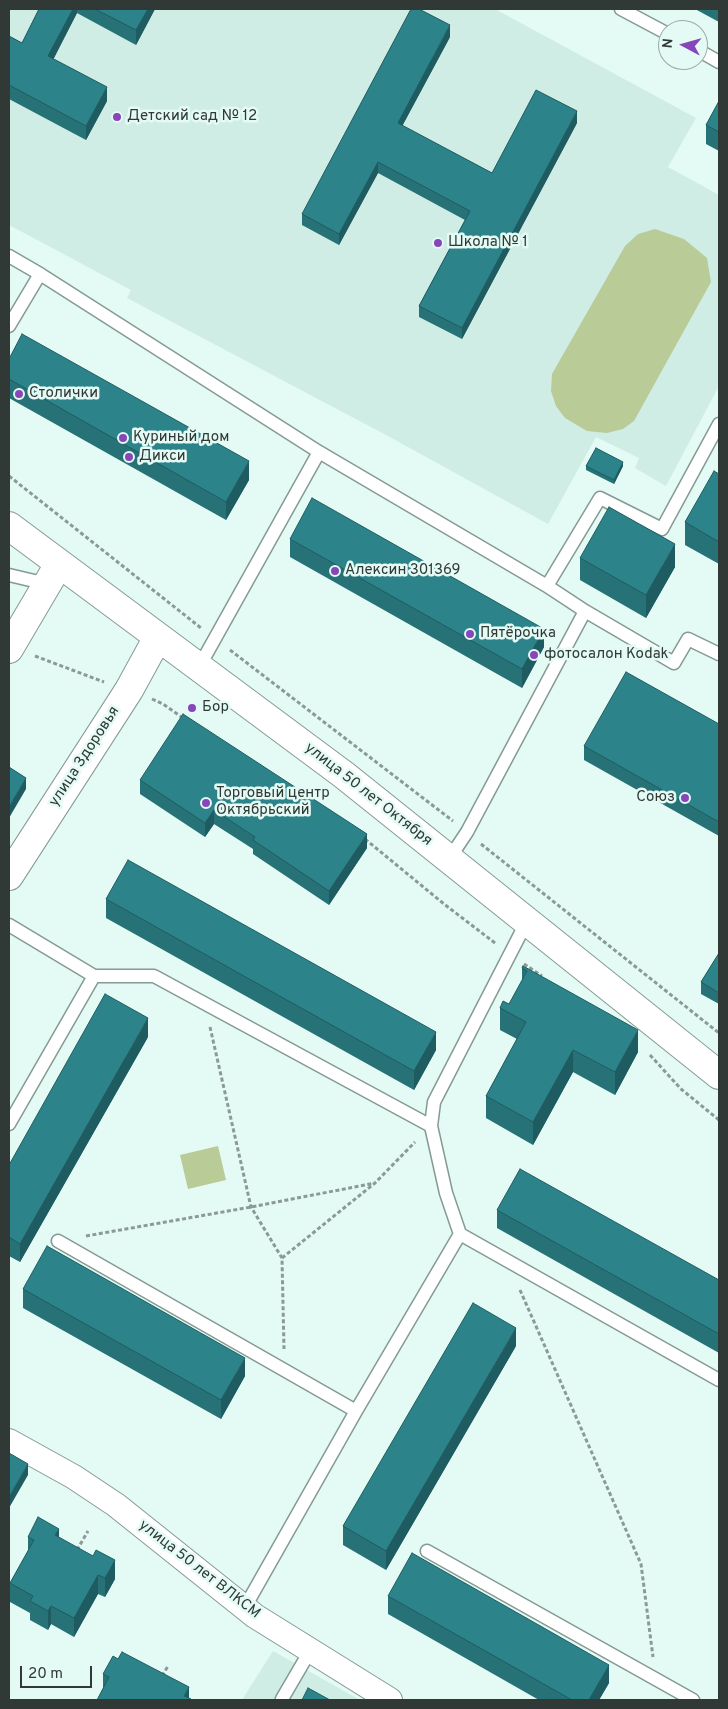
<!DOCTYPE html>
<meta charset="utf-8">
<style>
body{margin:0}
#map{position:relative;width:728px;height:1709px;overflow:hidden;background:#e4faf4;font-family:Overpass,sans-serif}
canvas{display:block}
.frame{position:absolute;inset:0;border:10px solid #303936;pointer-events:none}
.north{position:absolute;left:658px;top:20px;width:50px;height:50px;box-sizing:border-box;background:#e4faf4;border:1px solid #9cada8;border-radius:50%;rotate:276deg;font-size:14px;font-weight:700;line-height:20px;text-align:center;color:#303936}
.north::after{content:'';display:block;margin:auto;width:18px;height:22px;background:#8746ba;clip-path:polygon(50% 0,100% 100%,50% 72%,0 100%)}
.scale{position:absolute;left:20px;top:1666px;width:72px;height:22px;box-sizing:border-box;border:2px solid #303936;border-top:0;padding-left:6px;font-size:15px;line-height:18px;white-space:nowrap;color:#303936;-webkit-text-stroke:4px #e4faf4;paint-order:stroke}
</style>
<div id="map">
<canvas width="728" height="1709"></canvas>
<div class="frame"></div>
<div class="north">N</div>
<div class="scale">20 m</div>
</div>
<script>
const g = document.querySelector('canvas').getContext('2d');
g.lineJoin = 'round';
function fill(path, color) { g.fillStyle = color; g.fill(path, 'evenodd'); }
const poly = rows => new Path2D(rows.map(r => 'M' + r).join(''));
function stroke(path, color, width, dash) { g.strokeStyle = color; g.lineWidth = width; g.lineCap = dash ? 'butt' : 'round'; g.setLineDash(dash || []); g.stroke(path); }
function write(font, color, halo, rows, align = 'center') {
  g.font = font + ' Overpass,sans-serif'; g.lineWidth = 5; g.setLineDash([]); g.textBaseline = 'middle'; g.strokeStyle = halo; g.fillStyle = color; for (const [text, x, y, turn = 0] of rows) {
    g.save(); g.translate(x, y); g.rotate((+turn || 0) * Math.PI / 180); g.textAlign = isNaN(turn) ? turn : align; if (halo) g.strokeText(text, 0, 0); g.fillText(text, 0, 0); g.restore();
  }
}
const built = poly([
 [9,9,495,9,696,118,668,167,719,195,719,386,666,486,635,468,639,458,596,437,548,524,386,435,127,298,131,290,9,225],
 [273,1651,360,1700,242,1700]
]);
const green = poly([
 [655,229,684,239,707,258,711,282,634,421,623,429,607,433,587,431,565,418,556,406,551,391,552,374,625,246,638,234],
 [218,1146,226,1180,188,1189,180,1155]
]);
const path = poly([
 [9,476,201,628],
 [230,650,453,821],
 [35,656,104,682],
 [152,699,163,704,183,718],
 [365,839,444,904,495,943],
 [481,844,719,1033],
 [524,964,542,976],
 [210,1027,251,1207,282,1258,284,1349],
 [650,1055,681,1089,719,1120],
 [86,1236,251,1207,375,1183],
 [282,1258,375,1183,415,1142],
 [520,1290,641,1564,653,1657],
 [77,1550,88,1531],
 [162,1676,168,1666]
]);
const service = poly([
 [621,9,668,34],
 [698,50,719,62],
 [9,256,40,274,319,452,547,586,585,611,674,663,688,639,719,654],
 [9,326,40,274],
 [9,575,47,584],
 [547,586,600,498,662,529,719,424],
 [199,667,319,452],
 [449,859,467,832,585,611],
 [9,925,94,976,154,976,431,1126],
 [9,1124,94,976],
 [460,1234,719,1380],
 [58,1241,356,1411],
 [427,1551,693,1700],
 [245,1607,356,1411,460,1234,446,1193,431,1126,434,1102,527,921],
 [283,1700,282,1699,310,1651]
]);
const minor = poly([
 [9,1441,74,1477,116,1505,255,1616,390,1700]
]);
const tertiary = poly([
 [9,526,344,775,719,1075],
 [9,649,59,564],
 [9,876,129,690,158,637]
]);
const wall = poly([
 [39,9,155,9,136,45,77,13,53,59,107,101,86,140,9,99,9,36,22,43],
 [695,9,719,9,719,22],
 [450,37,402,126,492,173,577,123,462,339,419,317,419,306,465,220,378,173,339,245,302,225,302,214],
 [719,101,719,151,706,144,706,125],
 [9,359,249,480,226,520,9,398],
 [586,466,623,466,614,484,586,470],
 [719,474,719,564,685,545,685,522],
 [290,539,544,647,522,688,290,557],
 [580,558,675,567,646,618,580,580],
 [719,724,719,836,584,760,584,746],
 [140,780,367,848,329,905,253,854,253,849,214,824,205,837,140,794],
 [106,899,436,1050,414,1090,106,918],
 [719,953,719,1004,701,994,701,982],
 [523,966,638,1052,615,1095,573,1072,533,1145,486,1118,486,1096,517,1039,500,1030,500,1008,509,1004,522,981,522,968],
 [148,1037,20,1262,9,1256,9,1165],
 [497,1210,719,1280,719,1353,497,1228],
 [23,1289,245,1376,221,1419,23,1308],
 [516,1346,386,1570,343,1545,343,1526],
 [28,1537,59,1537,115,1579,105,1597,98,1594,74,1637,51,1624,48,1630,30,1620,30,1613,10,1602,10,1583,28,1551],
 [388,1596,609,1683,599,1700,539,1700,388,1614],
 [103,1674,189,1698,191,1700,103,1688]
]);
const shadedWall = poly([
 [73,9,77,9,77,13,48,70,48,56],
 [148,9,155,9,136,45,136,30],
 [450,25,450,37,398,134,398,123],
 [107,87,107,101,86,140,86,126],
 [577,111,577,123,462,339,462,328],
 [378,162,378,173,339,245,339,234],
 [249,461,249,480,226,520,226,502],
 [623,462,623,466,614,484,614,480],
 [675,544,675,567,646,618,646,595],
 [544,629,544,647,522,688,522,669],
 [26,778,26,789,9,818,9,807],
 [214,810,214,824,205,837,205,823],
 [367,834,367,848,329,905,329,891],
 [148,1018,148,1037,20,1262,20,1244],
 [638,1030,638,1052,615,1095,615,1072],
 [436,1032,436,1050,414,1090,414,1071],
 [573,1050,573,1072,533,1145,533,1122],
 [516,1328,516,1346,386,1570,386,1551],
 [245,1358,245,1376,221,1419,221,1400],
 [28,1464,28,1475,9,1508,9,1497],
 [59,1529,59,1547,55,1535],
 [115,1560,115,1579,105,1597,105,1578],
 [98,1575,98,1594,74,1637,74,1618],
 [51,1606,51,1624,48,1630,48,1611],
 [609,1665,609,1683,599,1700,589,1700],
 [189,1687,189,1700,184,1696]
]);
const building = poly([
 [39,9,73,9,48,56,107,87,86,126,9,85,9,36,22,43,39,9],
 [95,9,148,9,136,30,95,9],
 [411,9,419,9,450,25,398,123,492,173,536,90,577,111,462,328,419,306,470,211,378,162,339,234,302,214,411,9],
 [719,101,719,132,706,125,719,101],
 [22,334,249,461,226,502,9,379,9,359,22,334],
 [596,448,623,462,614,480,586,466,596,448],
 [714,471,719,474,719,542,685,522,714,471],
 [312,498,544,629,522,669,290,539,312,498],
 [609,507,675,544,646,595,580,558,609,507],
 [626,672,719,724,719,822,584,746,626,672],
 [183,714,367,834,329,891,253,840,255,837,214,810,205,823,140,780,183,714],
 [9,767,26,778,9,807,9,767],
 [128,860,436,1032,414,1071,106,899,128,860],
 [719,953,719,993,701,982,719,953],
 [523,966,638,1030,615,1072,573,1050,533,1122,486,1096,526,1022,500,1008,503,1001,509,1004,527,971,522,968,523,966],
 [105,994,148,1018,20,1244,9,1237,9,1165,105,994],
 [520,1169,719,1280,719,1334,497,1210,520,1169],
 [47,1246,245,1358,221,1400,23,1289,47,1246],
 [473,1303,516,1328,386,1551,343,1526,473,1303],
 [9,1453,28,1464,9,1497,9,1453],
 [38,1517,59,1529,55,1535,93,1556,96,1550,115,1560,105,1578,98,1575,74,1618,51,1606,48,1611,30,1601,33,1596,10,1583,34,1540,28,1537,38,1517],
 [412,1553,609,1665,589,1700,572,1700,388,1596,412,1553],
 [122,1652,189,1687,184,1696,191,1699,190,1700,97,1700,109,1677,103,1674,113,1656,118,1659,122,1652],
 [308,1688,330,1700,302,1700,308,1688]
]);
const markers = [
 [117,117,5,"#8746ba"],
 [438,243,5,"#8746ba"],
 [19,394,5,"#8746ba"],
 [123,438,5,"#8746ba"],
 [129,457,5,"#8746ba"],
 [335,571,5,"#8746ba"],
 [470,634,5,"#8746ba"],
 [534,655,5,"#8746ba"],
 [192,708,5,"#8746ba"],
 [685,798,5,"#8746ba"],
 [206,803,5,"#8746ba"]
];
const poiNames = [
 ["Детский сад № 12",127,117],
 ["Школа № 1",448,243],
 ["Столички",29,394],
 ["Куриный дом",133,438],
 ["Дикси",139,457],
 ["Алексин 301369",345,571],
 ["Пятёрочка",480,634],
 ["фотосалон Kodak",544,655],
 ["Бор",202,708],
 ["Торговый центр",216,794],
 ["Октябрьский",216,811],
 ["Союз",675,798,"right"]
];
const streetNames = [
 ["улица Здоровья",85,757,-57],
 ["улица 50 лет Октября",368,795,38],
 ["улица 50 лет ВЛКСМ",199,1570,38]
];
fill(built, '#cfede5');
fill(green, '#b9cb96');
stroke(service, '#869a94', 15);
stroke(minor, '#869a94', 26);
stroke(tertiary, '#869a94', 30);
stroke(path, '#8a9a95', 3, [4, 2.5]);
stroke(service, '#fff', 12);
stroke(minor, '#fff', 24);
stroke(tertiary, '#fff', 28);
fill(wall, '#267277');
fill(shadedWall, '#1f5c61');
fill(building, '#2c848a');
stroke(building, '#1f5c61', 1);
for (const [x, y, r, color] of markers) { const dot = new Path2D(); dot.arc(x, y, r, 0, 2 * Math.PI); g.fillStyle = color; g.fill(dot); stroke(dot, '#e4faf4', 2); }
write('15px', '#303936', '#e4faf4', poiNames, 'left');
write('15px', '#303936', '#e4faf4', streetNames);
</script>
